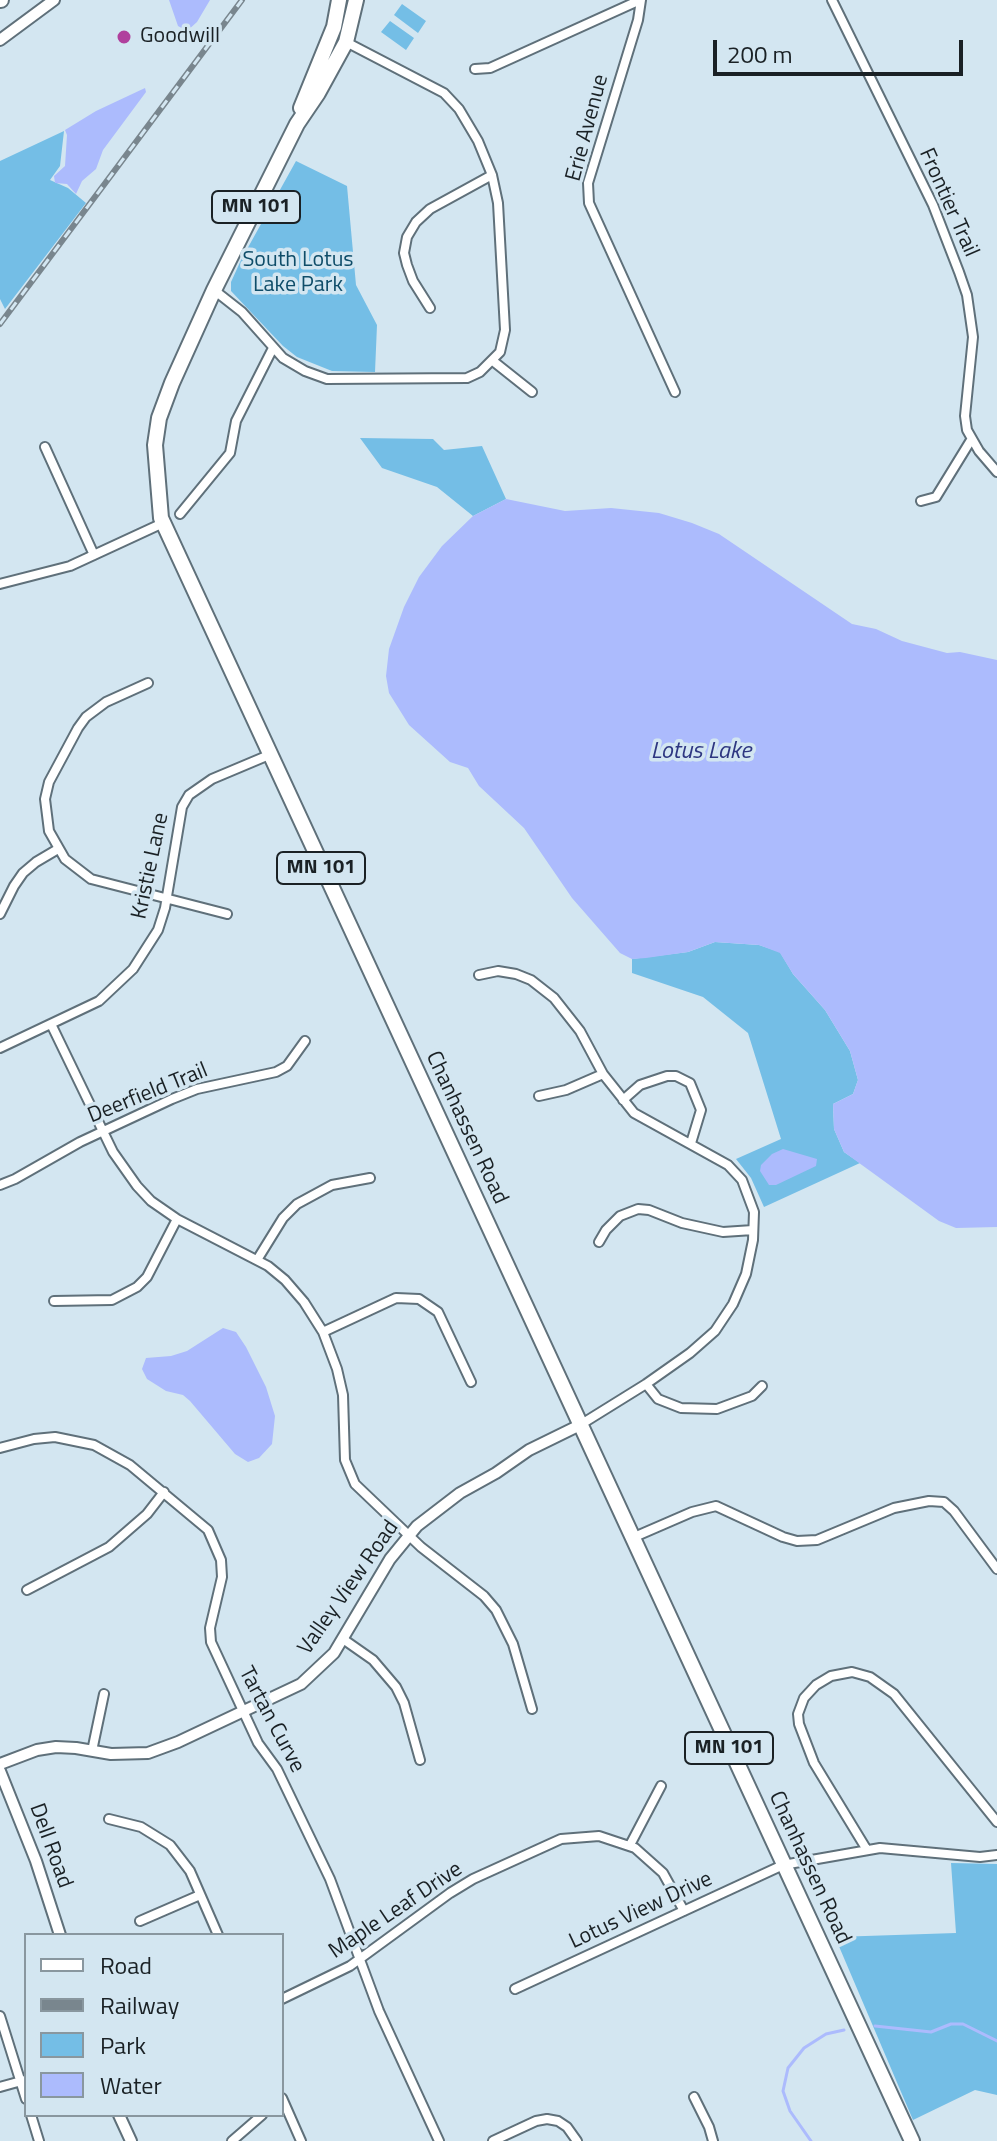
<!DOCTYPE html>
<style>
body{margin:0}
#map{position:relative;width:997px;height:2141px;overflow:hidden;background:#d3e6f1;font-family:"Titillium Web",sans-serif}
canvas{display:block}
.legend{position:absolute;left:24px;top:1933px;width:260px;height:184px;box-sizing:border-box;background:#d3e6f1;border:2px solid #89979f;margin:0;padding:10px 14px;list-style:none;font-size:24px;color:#1a2125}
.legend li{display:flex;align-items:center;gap:16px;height:40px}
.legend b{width:40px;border:2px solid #89979f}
.scale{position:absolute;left:713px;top:40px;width:250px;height:36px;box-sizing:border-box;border:4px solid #1a2125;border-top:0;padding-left:10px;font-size:24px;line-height:28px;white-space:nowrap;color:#1a2125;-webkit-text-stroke:6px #d3e6f1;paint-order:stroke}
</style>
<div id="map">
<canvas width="997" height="2141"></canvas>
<ul class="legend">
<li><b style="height:10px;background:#fff"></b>Road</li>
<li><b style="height:10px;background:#79868e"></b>Railway</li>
<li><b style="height:22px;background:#74bee6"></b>Park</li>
<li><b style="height:22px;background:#acbbfd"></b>Water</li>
</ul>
<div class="scale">200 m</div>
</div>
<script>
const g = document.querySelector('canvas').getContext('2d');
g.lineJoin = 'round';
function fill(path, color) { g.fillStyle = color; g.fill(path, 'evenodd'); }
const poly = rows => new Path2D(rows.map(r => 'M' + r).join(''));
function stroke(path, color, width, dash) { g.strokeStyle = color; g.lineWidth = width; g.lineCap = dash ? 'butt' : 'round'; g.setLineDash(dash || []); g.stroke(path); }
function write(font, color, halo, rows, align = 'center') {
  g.font = font + ' "Titillium Web",sans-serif'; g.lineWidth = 7; g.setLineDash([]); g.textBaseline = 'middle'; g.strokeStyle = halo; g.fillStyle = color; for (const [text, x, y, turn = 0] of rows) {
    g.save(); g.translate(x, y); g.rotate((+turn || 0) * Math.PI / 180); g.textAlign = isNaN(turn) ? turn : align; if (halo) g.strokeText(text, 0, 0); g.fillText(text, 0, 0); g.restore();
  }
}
const green = poly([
 [402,4,426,21,418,33,394,15],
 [390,21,414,38,406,50,381,32],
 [64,131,60,166,50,180,68,188,86,203,5,309,0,299,0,161],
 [296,161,347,186,356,285,377,325,375,372,332,371,297,357,283,346,231,291,231,282,241,260],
 [360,438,433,439,444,450,482,446,506,499,473,516,437,487,382,468],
 [715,942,759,945,780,952,793,974,825,1010,850,1051,858,1080,853,1094,833,1104,834,1129,844,1152,860,1163,764,1207,751,1178,736,1159,781,1139,748,1033,703,997,632,973,632,959,688,952],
 [951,1863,997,1864,997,2095,975,2090,913,2120,835,1937,956,1933]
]);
const water = poly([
 [169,0,210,0,197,22,187,31,178,26],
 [145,88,146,92,103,150,96,169,82,181,76,194,67,184,55,183,54,176,65,166,67,135,65,130,96,111],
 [506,499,565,511,611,508,659,513,692,523,719,534,852,624,876,629,902,641,947,653,960,652,997,660,997,1227,956,1228,939,1221,844,1152,834,1129,833,1104,853,1094,858,1080,850,1051,825,1010,793,974,780,953,759,945,715,942,688,952,646,958,632,959,620,953,572,898,524,828,479,786,468,768,450,762,409,725,389,693,386,676,389,649,404,607,419,577,442,546,473,516],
 [783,1149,817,1159,816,1166,776,1185,769,1185,760,1171,761,1165,772,1154],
 [223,1328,236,1332,246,1347,266,1387,275,1416,272,1444,259,1458,248,1462,235,1454,190,1401,183,1395,166,1391,147,1379,142,1369,146,1358,171,1356,187,1351]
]);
const stream = poly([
 [875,2026,931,2032,951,2024,963,2024,997,2041],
 [811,2141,790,2111,783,2091,788,2068,804,2048,826,2034,844,2030]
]);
const minor = poly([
 [641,0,638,20,588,183,589,203,675,392],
 [832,0,933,205,959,272,967,295,973,337,965,416,967,430,979,451,997,472],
 [475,69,490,68,640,0],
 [214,290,242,312,283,358,305,371,327,379,467,378,480,372,500,352,505,330,498,203,492,175,478,141,459,109,444,93,346,42],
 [430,308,413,281,407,265,404,253,407,237,416,222,430,209,492,175],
 [493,361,532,392],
 [45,447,94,555],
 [921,501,936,497,971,440],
 [180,514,230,453,236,421,273,348],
 [0,584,70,566,163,523],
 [148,683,106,702,86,717,78,728,49,782,45,799,49,831,65,859,91,879,227,914],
 [0,914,14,886,23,873,36,862,58,849],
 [479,975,498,971,516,974,531,980,554,998,580,1031,603,1074,634,1113,728,1165,742,1180,754,1212,753,1240,746,1274,733,1304,715,1331,690,1353,646,1384,580,1425],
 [51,1024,113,1152,137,1186,151,1201,177,1219,268,1266,285,1280,304,1302,323,1332,337,1369,343,1395,345,1460,355,1484,421,1547,484,1596,496,1610,513,1644,532,1709],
 [0,1048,99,1001,133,969,158,930,165,908,182,807,189,795,212,779,269,755],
 [539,1096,566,1090,603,1074],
 [623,1100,640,1085,667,1076,676,1076,690,1083,701,1110,691,1143],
 [0,1185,15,1179,80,1142,172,1099,197,1089,276,1072,287,1066,305,1041],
 [599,1242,606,1230,620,1216,638,1209,649,1210,682,1223,723,1232,753,1230],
 [257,1260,283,1218,297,1204,332,1185,370,1178],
 [54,1301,112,1300,137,1287,147,1277,177,1219],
 [323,1332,396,1298,419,1299,438,1312,471,1382],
 [646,1384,658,1399,681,1408,717,1409,752,1396,762,1386],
 [0,1448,34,1439,55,1437,94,1445,130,1465,208,1530,221,1560,222,1577,210,1628,211,1642,258,1743,277,1769,330,1879,379,2011,439,2141],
 [632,1538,692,1512,716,1506,783,1537,797,1541,817,1540,894,1508,929,1501,944,1502,954,1511,997,1569],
 [27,1590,109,1547,147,1514,164,1492],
 [343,1639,373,1660,396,1687,404,1703,420,1760],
 [92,1751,104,1694],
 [109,1819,141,1827,170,1845,190,1871,218,1935],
 [630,1845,661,1786],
 [867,1850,814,1763,799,1724,798,1714,804,1698,816,1685,831,1676,852,1672,870,1677,894,1694,997,1822],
 [140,1921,200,1895],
 [515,1989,783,1865,880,1848,980,1857,997,1855],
 [282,1999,350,1966,450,1893,473,1879,561,1839,599,1836,635,1848,663,1873,684,1911],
 [0,2016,26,2099],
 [0,2087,25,2080],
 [694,2097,709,2127,713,2141],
 [282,2098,301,2141],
 [31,2115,39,2141],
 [232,2141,262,2115],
 [493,2141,536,2121,547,2119,558,2121,567,2127,577,2141]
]);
const tertiary = poly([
 [0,40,54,0],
 [0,1764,37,1750,56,1747,76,1748,111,1754,148,1753,178,1742,301,1684,334,1653,390,1559,417,1526,460,1493,496,1473,529,1450,580,1425],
 [0,1771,36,1861,60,1935],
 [119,2115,131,2141]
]);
const primary = poly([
 [0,0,1,0],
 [356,0,346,42,318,93,297,124,214,290,172,383,159,418,155,445,161,518,912,2141],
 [301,108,334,27,339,0]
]);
const rail = poly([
 [0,324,242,0]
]);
const markers = [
 [124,37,8,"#b0409d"]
];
const shields = [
 [256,207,88],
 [321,868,88],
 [729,1748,88]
];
const shieldNames = [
 ["MN 101",256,207],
 ["MN 101",321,868],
 ["MN 101",729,1748]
];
const poiNames = [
 ["Goodwill",140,37]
];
const streetNames = [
 ["Erie Avenue",588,128,-75],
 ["Frontier Trail",948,203,66],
 ["Kristie Lane",151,866,-78],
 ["Deerfield Trail",148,1094,-22],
 ["Chanhassen Road",466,1128,65],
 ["Valley View Road",349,1588,-55],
 ["Tartan Curve",271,1720,62],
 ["Dell Road",50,1846,70],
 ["Chanhassen Road",809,1868,65],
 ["Maple Leaf Drive",396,1911,-34],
 ["Lotus View Drive",641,1911,-25]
];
const parkNames = [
 ["South Lotus",298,261],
 ["Lake Park",298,286]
];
const waterNames = [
 ["Lotus Lake",701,752]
];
fill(green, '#74bee6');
fill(water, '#acbbfd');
stroke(stream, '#acbbfd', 3);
stroke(minor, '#5f707a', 12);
stroke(tertiary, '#5f707a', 14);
stroke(primary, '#5f707a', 18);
stroke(minor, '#fff', 8);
stroke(tertiary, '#fff', 10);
stroke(primary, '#fff', 14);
stroke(rail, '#79868e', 6);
stroke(rail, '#d3e6f1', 3, [9]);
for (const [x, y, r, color] of markers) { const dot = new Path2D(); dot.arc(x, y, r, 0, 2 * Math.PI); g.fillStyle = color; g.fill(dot); stroke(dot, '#d3e6f1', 3); }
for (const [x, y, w] of shields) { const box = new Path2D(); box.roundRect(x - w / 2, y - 16, w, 32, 6); g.fillStyle = '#d3e6f1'; g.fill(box); stroke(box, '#1a2125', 2); }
write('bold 20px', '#1a2125', null, shieldNames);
write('22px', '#1a2125', '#d3e6f1', poiNames, 'left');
write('22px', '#1a2125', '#d3e6f1', streetNames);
write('22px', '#0f4d69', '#d3e6f1', parkNames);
write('italic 24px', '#2e3781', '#d3e6f1', waterNames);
</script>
